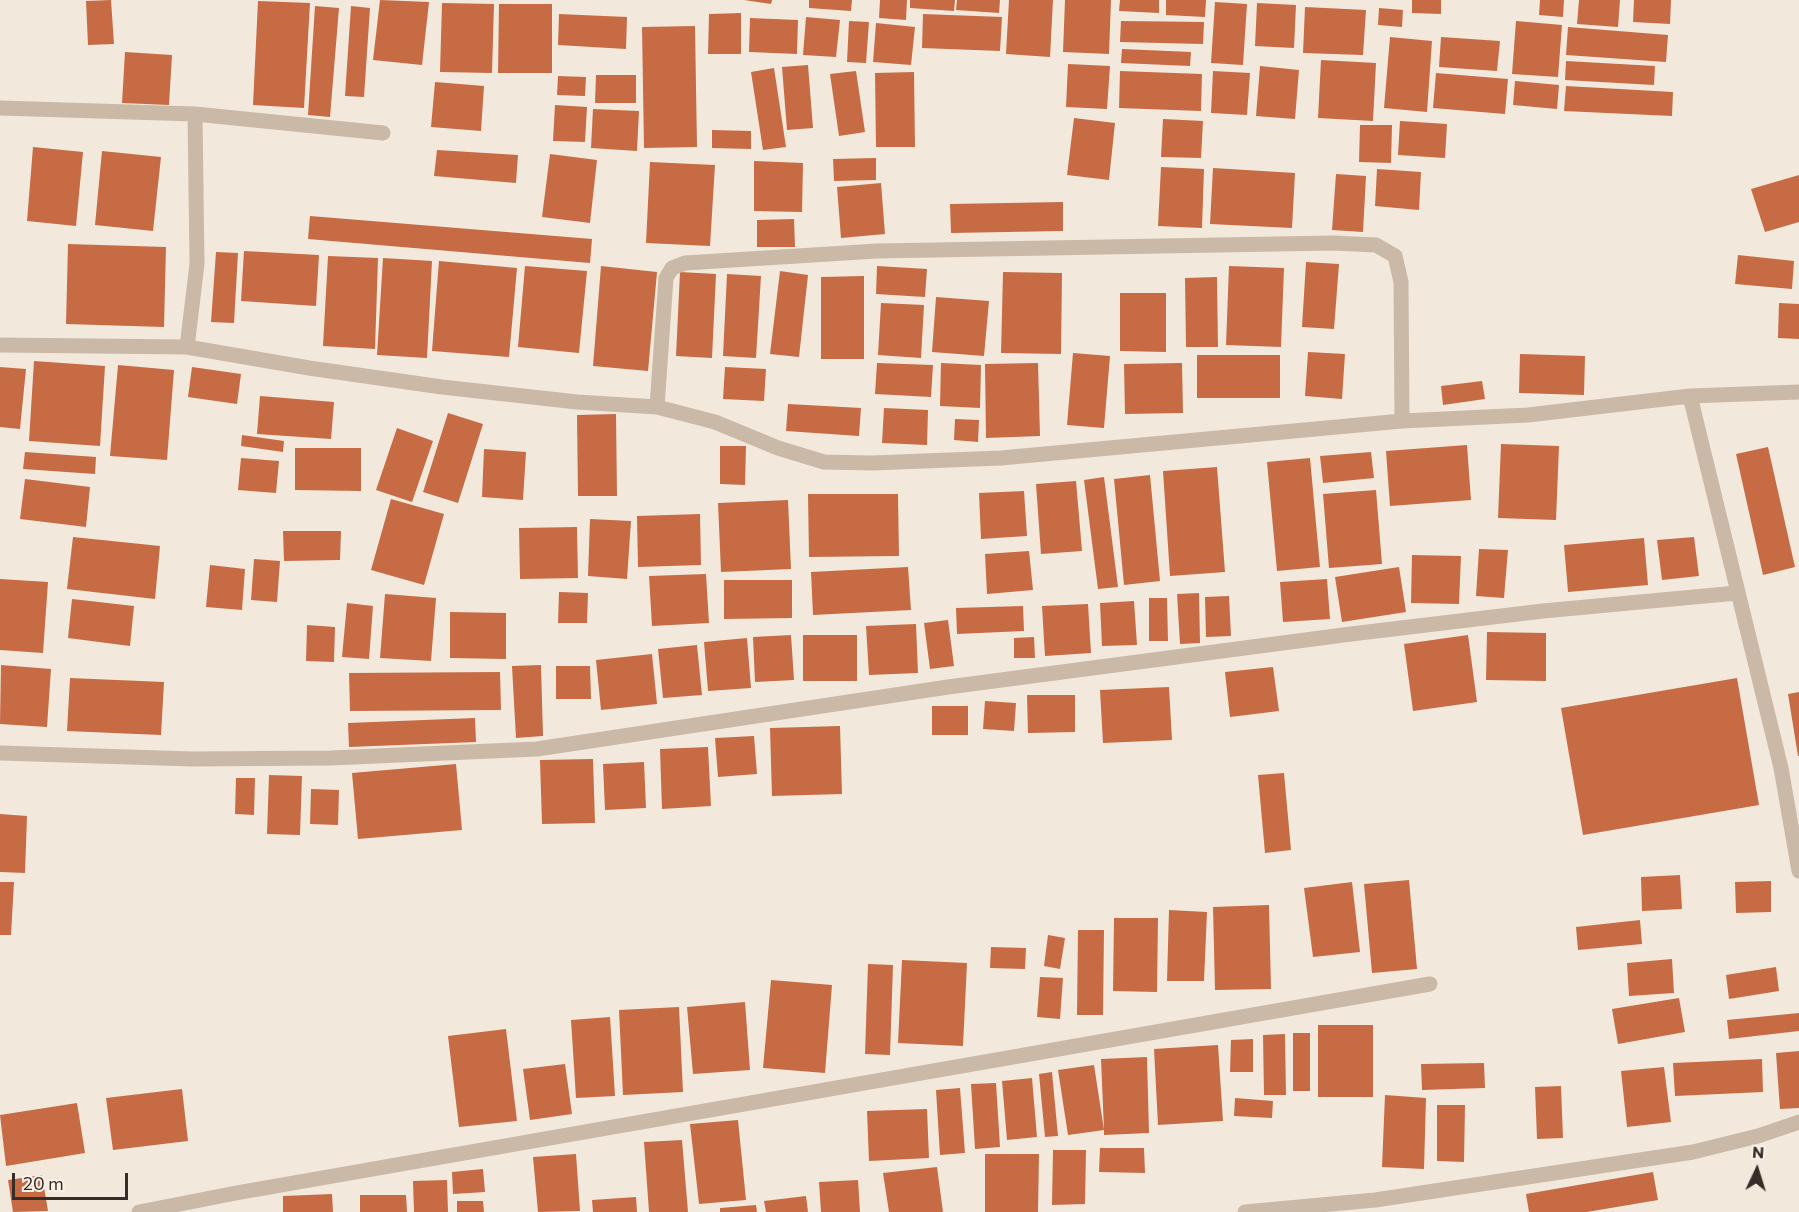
<!DOCTYPE html>
<style>
body{margin:0}
#map{position:relative;width:1799px;height:1212px;overflow:hidden;background:#f2e9dc;font-family:Commissioner,sans-serif}
canvas{display:block}
.north{position:absolute;left:1727px;top:1140px;width:60px;height:60px;-webkit-text-stroke:4px #faf2e8;paint-order:stroke;rotate:4deg;font-size:16px;font-weight:700;line-height:24px;text-align:center;color:#372d28}
.north::after{content:'';display:block;margin:auto;width:21px;height:27px;background:#372d28;clip-path:polygon(50% 0,100% 100%,50% 72%,0 100%)}
.scale{position:absolute;left:12px;top:1173px;width:116px;height:27px;box-sizing:border-box;border:3px solid #372d28;border-top:0;padding-left:8px;font-size:18px;line-height:21px;white-space:nowrap;color:#372d28;-webkit-text-stroke:4px #faf2e8;paint-order:stroke}
</style>
<div id="map">
<canvas width="1799" height="1212"></canvas>
<div class="north">N</div>
<div class="scale">20 m</div>
</div>
<script>
const g = document.querySelector('canvas').getContext('2d');
g.lineJoin = 'round';
function fill(path, color) { g.fillStyle = color; g.fill(path, 'evenodd'); }
const poly = rows => new Path2D(rows.map(r => 'M' + r).join(''));
function stroke(path, color, width, dash) { g.strokeStyle = color; g.lineWidth = width; g.lineCap = dash ? 'butt' : 'round'; g.setLineDash(dash || []); g.stroke(path); }
const building = poly([
 [111,0,114,44,88,45,86,1],
 [380,0,429,2,422,65,373,60],
 [744,0,772,0,771,4],
 [809,0,852,0,851,11,809,8],
 [880,0,907,0,906,20,879,18],
 [910,0,955,0,954,11,910,8],
 [957,0,1000,0,999,13,956,10],
 [1009,0,1053,0,1050,57,1006,54],
 [1065,0,1111,0,1109,54,1063,52],
 [1120,0,1159,0,1159,13,1119,11],
 [1166,0,1206,0,1205,17,1166,15],
 [1412,0,1441,0,1441,14,1412,13],
 [1540,0,1564,0,1563,17,1539,15],
 [1579,0,1620,0,1618,27,1577,24],
 [1634,0,1671,0,1670,24,1633,22],
 [258,1,310,3,304,108,253,105],
 [1215,2,1247,4,1243,65,1211,63],
 [442,3,494,4,492,73,440,72],
 [1257,3,1296,5,1294,48,1255,46],
 [499,4,552,4,552,73,498,73],
 [315,6,339,8,330,117,308,115],
 [351,6,370,8,364,97,345,96],
 [1305,7,1366,10,1363,55,1303,53],
 [1379,8,1403,10,1402,27,1378,25],
 [741,13,741,54,708,54,709,14],
 [559,14,627,17,626,49,558,45],
 [923,14,1002,17,1000,51,922,48],
 [806,17,840,20,836,57,803,55],
 [750,18,798,20,797,54,749,52],
 [849,21,869,22,866,63,847,62],
 [1121,21,1204,22,1203,44,1120,42],
 [1516,21,1562,25,1558,77,1512,74],
 [876,23,915,27,911,65,873,62],
 [695,26,697,147,644,148,642,27],
 [1568,27,1668,35,1666,62,1566,55],
 [1390,37,1432,41,1427,112,1384,108],
 [1441,37,1500,41,1497,71,1439,67],
 [1122,49,1191,52,1190,66,1121,63],
 [125,52,172,55,169,105,122,103],
 [1321,60,1376,63,1373,121,1318,118],
 [1566,61,1655,66,1654,85,1565,80],
 [1068,64,1110,66,1107,109,1066,107],
 [808,65,813,128,787,130,782,67],
 [1260,66,1299,70,1295,119,1256,116],
 [774,68,786,147,763,150,751,72],
 [856,71,865,132,839,136,830,74],
 [1120,71,1202,74,1201,111,1119,108],
 [1213,71,1250,73,1247,115,1211,113],
 [914,72,915,147,876,147,875,73],
 [1436,73,1508,79,1505,114,1433,108],
 [596,75,636,75,636,103,595,103],
 [558,76,586,77,585,96,557,95],
 [1515,81,1559,85,1557,109,1513,105],
 [435,82,484,86,481,131,431,127],
 [1566,86,1673,92,1672,116,1564,111],
 [555,105,587,107,585,142,553,141],
 [593,109,639,111,637,151,591,148],
 [1074,118,1115,123,1109,180,1067,175],
 [1163,119,1203,121,1201,158,1161,157],
 [1400,121,1447,124,1445,158,1398,155],
 [1360,125,1392,125,1391,163,1359,162],
 [712,130,751,131,751,149,712,148],
 [33,147,83,152,76,226,27,221],
 [437,150,518,155,516,183,434,176],
 [102,151,161,157,153,231,95,225],
 [550,154,597,160,590,223,542,217],
 [876,158,876,180,834,181,833,159],
 [754,161,803,163,802,212,754,211],
 [650,162,715,165,710,246,646,243],
 [1161,167,1204,169,1202,228,1158,226],
 [1213,168,1295,173,1292,228,1210,224],
 [1377,169,1421,172,1419,210,1375,206],
 [1336,174,1366,176,1363,232,1332,230],
 [1799,175,1799,222,1765,232,1751,189],
 [881,183,885,234,841,238,837,187],
 [1063,202,1063,231,951,233,950,204],
 [310,216,592,239,590,263,308,239],
 [794,219,795,247,757,247,757,220],
 [68,244,166,247,164,327,66,324],
 [244,251,319,255,316,306,241,301],
 [216,252,238,253,234,323,211,322],
 [1738,255,1794,261,1792,289,1735,284],
 [328,256,378,258,375,349,323,346],
 [383,258,432,261,427,358,377,355],
 [439,261,517,268,509,357,432,351],
 [1306,262,1339,264,1334,329,1302,327],
 [525,266,587,271,579,353,518,347],
 [601,266,657,272,648,371,593,366],
 [877,266,927,269,925,297,876,294],
 [1229,266,1284,268,1281,347,1226,345],
 [780,271,808,275,799,357,770,354],
 [680,272,716,274,712,358,676,356],
 [1003,272,1062,273,1061,354,1001,353],
 [727,274,761,276,756,358,723,356],
 [864,276,864,359,821,359,821,277],
 [1217,277,1218,347,1186,347,1185,278],
 [1120,293,1166,293,1166,352,1120,351],
 [936,297,989,301,984,356,932,352],
 [881,303,924,305,921,358,878,355],
 [1779,303,1799,304,1799,339,1778,338],
 [1308,352,1345,354,1342,399,1305,396],
 [1073,353,1110,356,1104,428,1067,425],
 [1520,354,1585,356,1584,395,1519,393],
 [1197,355,1280,355,1280,398,1197,398],
 [34,361,105,366,100,446,29,441],
 [877,363,933,365,931,397,875,394],
 [941,363,981,365,980,408,940,406],
 [1038,363,1040,436,986,438,985,364],
 [1182,363,1183,413,1125,414,1124,364],
 [118,365,174,370,167,460,110,456],
 [0,367,26,369,20,429,0,427],
 [192,367,241,374,237,404,188,397],
 [725,367,766,369,764,401,723,399],
 [1482,381,1485,399,1443,405,1441,386],
 [260,396,334,402,331,439,257,434],
 [788,404,861,408,859,436,786,431],
 [884,408,928,410,927,445,882,443],
 [448,413,483,424,458,503,423,492],
 [616,414,617,496,578,496,577,415],
 [955,419,979,420,978,442,954,440],
 [397,428,433,441,412,502,376,490],
 [242,435,284,441,283,452,241,446],
 [1501,444,1559,446,1556,520,1498,518],
 [1467,445,1471,500,1390,506,1386,451],
 [720,446,746,446,745,485,720,484],
 [1768,447,1795,567,1763,575,1736,454],
 [295,448,361,448,361,491,295,490],
 [484,449,526,452,523,500,482,497],
 [25,452,96,457,95,474,23,469],
 [1371,452,1374,478,1323,483,1320,456],
 [241,458,279,461,276,493,238,490],
 [1310,458,1320,567,1277,571,1267,462],
 [1217,467,1225,572,1170,576,1163,471],
 [1150,475,1160,581,1124,585,1114,479],
 [1104,477,1118,587,1098,589,1084,480],
 [25,479,90,487,86,527,20,519],
 [1076,481,1082,551,1041,554,1036,484],
 [1376,490,1382,564,1329,568,1323,494],
 [1024,491,1027,536,981,539,979,493],
 [808,494,898,494,899,556,809,557],
 [391,499,444,514,424,585,371,570],
 [788,500,791,569,721,572,718,503],
 [700,514,701,565,638,567,637,516],
 [590,519,631,521,627,579,588,576],
 [577,527,578,578,520,579,519,528],
 [283,531,341,531,340,560,284,561],
 [73,537,160,546,155,599,67,589],
 [1694,537,1699,576,1662,580,1657,540],
 [1644,538,1648,585,1568,592,1564,545],
 [1479,549,1508,550,1504,598,1476,596],
 [1029,551,1033,590,987,594,985,554],
 [1412,555,1461,556,1459,604,1411,603],
 [254,559,280,561,277,602,251,600],
 [210,565,245,569,242,610,206,607],
 [908,567,911,610,813,615,811,572],
 [1399,567,1406,612,1342,622,1335,577],
 [706,574,709,623,652,626,649,576],
 [0,579,48,582,43,653,0,650],
 [1327,579,1330,619,1283,622,1280,582],
 [724,580,792,580,792,618,724,619],
 [559,592,588,593,587,623,558,623],
 [1199,593,1200,643,1180,644,1177,594],
 [385,594,436,598,431,661,380,658],
 [1229,596,1231,636,1206,637,1205,597],
 [1149,598,1167,598,1168,641,1149,641],
 [72,599,134,606,130,646,68,638],
 [1134,601,1137,645,1102,646,1100,603],
 [347,603,373,606,369,659,342,657],
 [1088,604,1091,653,1045,656,1042,606],
 [1023,606,1024,631,957,634,956,608],
 [450,612,506,613,506,659,450,658],
 [948,620,954,666,930,669,924,623],
 [916,624,918,673,869,675,866,626],
 [307,625,335,627,334,662,306,661],
 [1487,632,1546,633,1546,681,1486,680],
 [791,635,794,680,755,682,753,637],
 [803,635,857,635,857,681,803,681],
 [1468,635,1477,702,1413,711,1404,644],
 [1034,637,1035,658,1014,658,1014,638],
 [747,638,751,688,708,691,704,642],
 [697,645,702,695,663,698,658,649],
 [652,654,657,704,601,710,596,660],
 [1,665,51,669,47,727,0,724],
 [541,665,543,736,516,738,512,666],
 [556,666,590,666,591,699,556,699],
 [1273,667,1279,711,1230,717,1225,672],
 [500,672,501,710,350,711,349,673],
 [70,678,164,682,161,735,67,731],
 [1737,678,1759,805,1583,835,1561,708],
 [1169,687,1172,740,1103,743,1100,690],
 [1799,692,1799,756,1798,756,1788,694],
 [1027,695,1075,695,1075,732,1028,733],
 [985,701,1016,703,1014,731,983,729],
 [932,706,968,706,968,735,932,735],
 [475,718,476,742,349,747,348,723],
 [840,726,842,794,772,796,770,728],
 [754,736,757,774,718,777,715,738],
 [708,747,711,806,662,809,660,749],
 [593,759,595,823,542,824,540,760],
 [644,762,646,808,605,810,603,764],
 [456,764,462,830,358,839,352,773],
 [1284,773,1291,850,1265,853,1258,775],
 [269,775,302,776,300,835,267,834],
 [236,778,255,778,254,815,235,814],
 [311,789,339,790,338,825,310,824],
 [0,814,27,816,25,873,0,872],
 [1680,875,1682,909,1642,911,1641,877],
 [1409,880,1417,969,1372,973,1364,884],
 [1771,881,1771,912,1736,913,1735,882],
 [0,882,14,882,11,935,0,935],
 [1352,882,1360,952,1313,957,1304,888],
 [1269,905,1271,989,1215,990,1213,907],
 [1169,910,1207,912,1204,981,1167,981],
 [1114,918,1158,918,1157,992,1113,991],
 [1640,920,1642,944,1578,950,1576,927],
 [1078,930,1104,930,1103,1015,1077,1015],
 [1048,935,1065,938,1060,969,1044,966],
 [991,947,1026,948,1025,969,990,968],
 [1672,959,1674,993,1629,996,1627,963],
 [902,960,967,963,963,1046,898,1043],
 [868,964,893,965,890,1055,865,1054],
 [1776,967,1779,991,1729,999,1726,975],
 [1040,977,1063,978,1060,1019,1037,1017],
 [771,980,832,985,825,1073,763,1068],
 [1679,998,1685,1032,1618,1044,1612,1009],
 [745,1002,750,1070,693,1074,687,1007],
 [679,1007,683,1092,623,1095,619,1010],
 [1799,1013,1799,1031,1729,1039,1727,1020],
 [610,1017,615,1096,576,1098,571,1020],
 [1318,1025,1373,1025,1373,1097,1318,1097],
 [506,1029,517,1121,459,1127,448,1036],
 [1293,1033,1310,1033,1310,1091,1293,1091],
 [1285,1034,1286,1095,1264,1095,1263,1035],
 [1253,1039,1253,1072,1230,1072,1231,1040],
 [1218,1045,1223,1121,1158,1125,1154,1049],
 [1799,1051,1799,1108,1780,1109,1776,1053],
 [1147,1057,1149,1133,1104,1135,1104,1130,1068,1135,1058,1070,1094,1065,1104,1130,1101,1059],
 [1762,1059,1763,1092,1675,1096,1673,1063],
 [1484,1063,1485,1088,1422,1090,1421,1064],
 [565,1064,572,1114,530,1120,523,1069],
 [1664,1067,1671,1122,1627,1127,1621,1071],
 [1052,1072,1058,1136,1045,1137,1039,1074],
 [1032,1078,1037,1137,1007,1140,1002,1081],
 [996,1083,1000,1147,975,1149,971,1084],
 [1561,1086,1563,1138,1537,1139,1535,1087],
 [960,1088,965,1153,940,1155,936,1090],
 [182,1089,188,1141,113,1150,106,1098],
 [1385,1095,1426,1098,1424,1169,1382,1167],
 [1235,1098,1273,1101,1272,1118,1234,1116],
 [77,1103,85,1153,6,1166,0,1115],
 [1437,1105,1465,1105,1464,1162,1437,1161],
 [927,1109,929,1158,869,1161,867,1111],
 [738,1120,746,1200,699,1204,690,1124],
 [682,1140,688,1212,649,1212,644,1142],
 [1100,1148,1144,1148,1145,1173,1099,1172],
 [1053,1150,1086,1150,1085,1204,1052,1205],
 [576,1154,580,1211,538,1212,533,1157],
 [985,1154,1039,1154,1038,1212,985,1212],
 [937,1167,943,1212,889,1212,883,1173],
 [483,1169,485,1192,453,1194,452,1172],
 [1653,1172,1658,1200,1587,1212,1529,1212,1526,1194],
 [42,1175,48,1211,13,1212,8,1180],
 [447,1180,448,1212,414,1212,413,1181],
 [858,1180,860,1212,821,1212,819,1182],
 [332,1194,333,1212,283,1212,283,1196],
 [360,1195,406,1195,407,1212,360,1212],
 [806,1196,808,1212,766,1212,764,1201],
 [636,1197,637,1212,593,1212,592,1200],
 [457,1201,483,1201,484,1212,457,1212],
 [756,1205,757,1212,720,1212,720,1208]
]);
const street = poly([
 [0,108,195,114,383,133],
 [0,345,187,347,309,368,442,387,577,402,657,407,715,422,778,448,824,462,872,463,1001,458,1402,421,1528,415,1690,396,1799,392],
 [187,347,197,264,195,114],
 [1690,396,1781,768,1799,871],
 [657,407,666,278,672,268,685,263,877,251,1333,243,1376,245,1395,256,1401,282,1402,421],
 [0,753,193,759,331,758,537,749,948,687,1351,634,1543,611,1737,593],
 [139,1212,236,1193,1430,984],
 [1245,1212,1375,1200,1693,1152,1758,1136,1799,1122]
]);
fill(building, '#c76b45');
stroke(street, '#cab9a7', 15);
</script>
